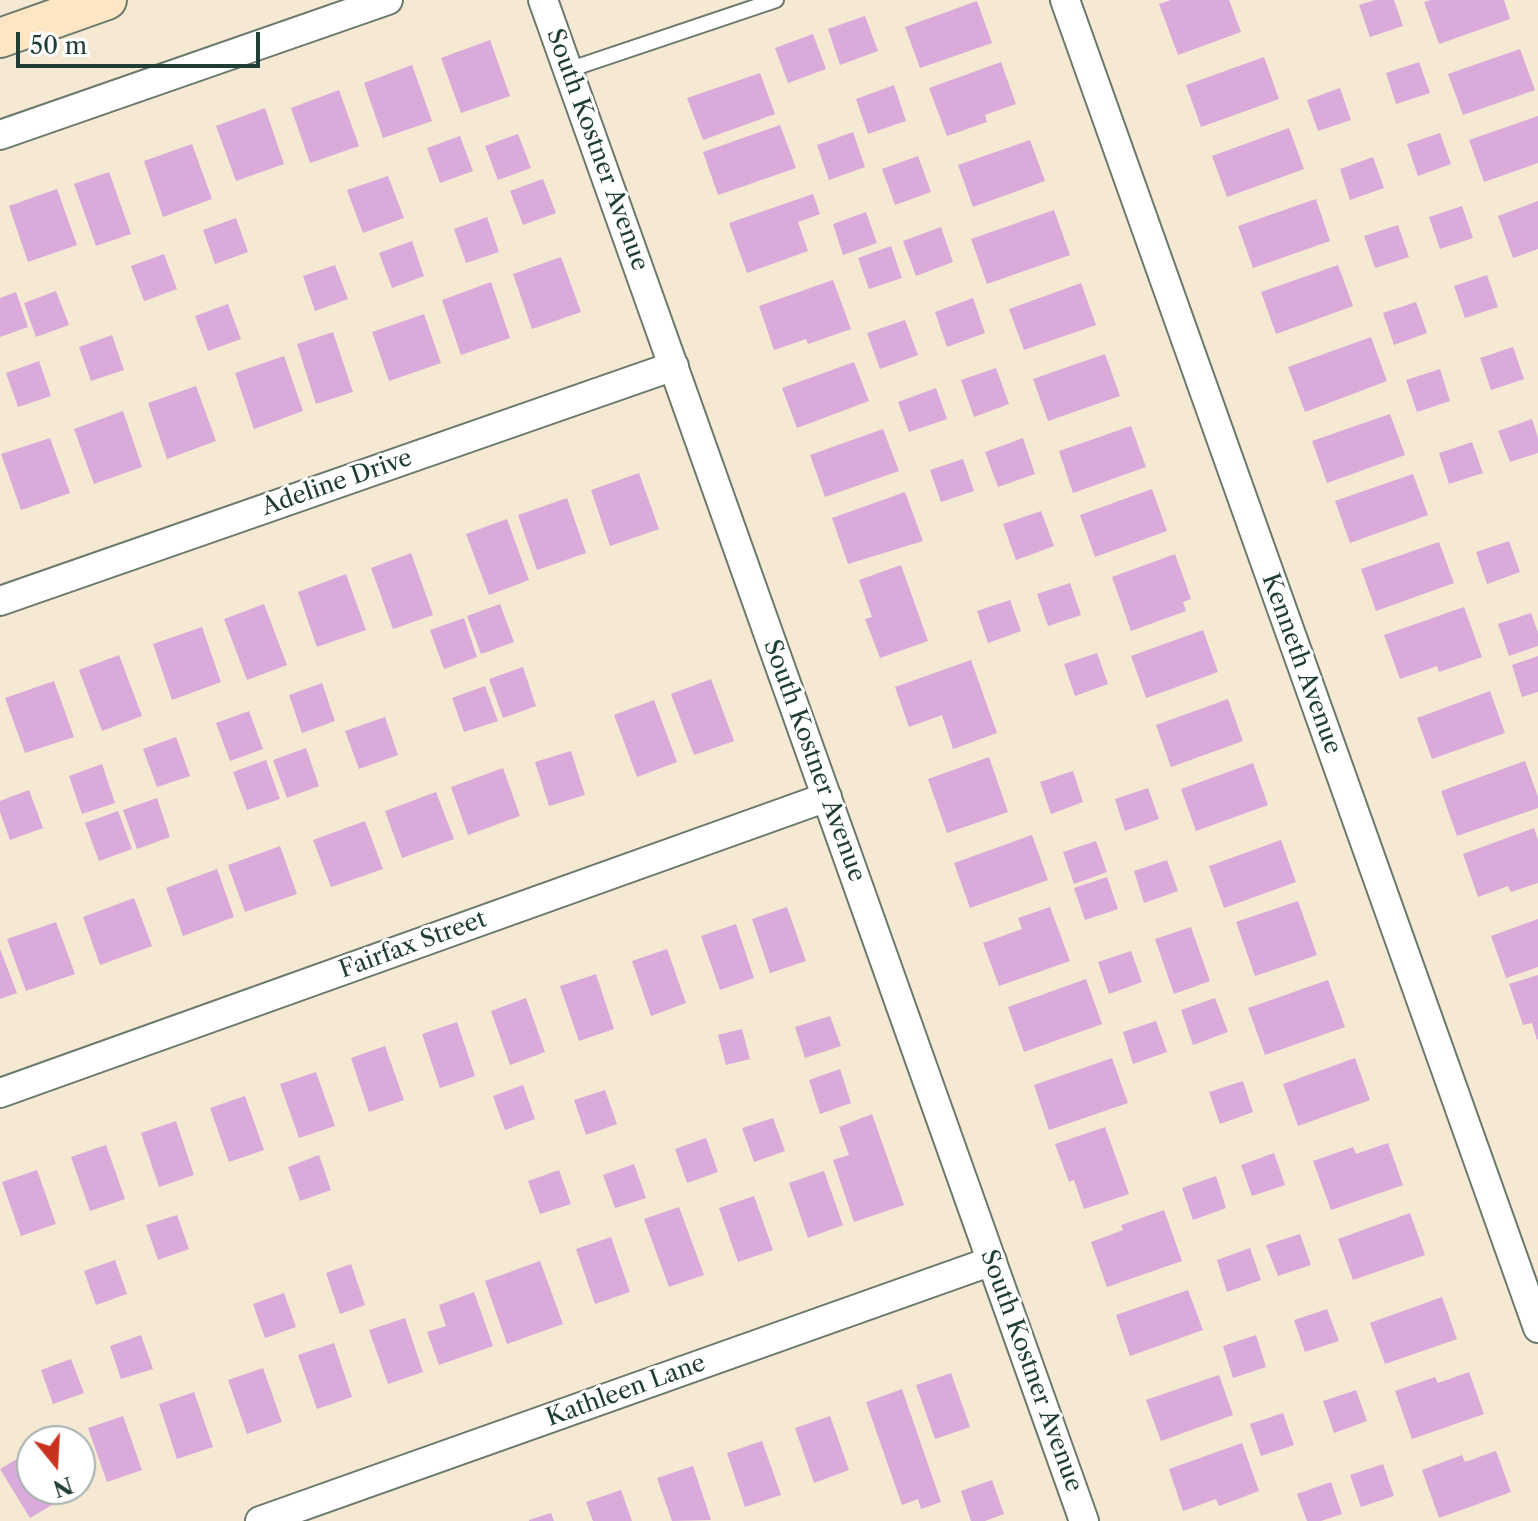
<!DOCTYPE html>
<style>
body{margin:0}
#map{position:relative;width:1538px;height:1521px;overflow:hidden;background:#f5e9d3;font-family:"Libre Caslon Text",serif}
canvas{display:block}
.north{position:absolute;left:16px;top:1425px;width:80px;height:80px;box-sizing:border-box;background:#fff;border:2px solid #a5b1ae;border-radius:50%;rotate:162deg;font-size:22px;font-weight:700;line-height:32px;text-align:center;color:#1f3d34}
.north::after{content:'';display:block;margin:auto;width:28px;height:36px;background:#c8321e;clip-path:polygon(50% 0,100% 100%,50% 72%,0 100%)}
.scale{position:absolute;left:16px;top:32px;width:244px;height:36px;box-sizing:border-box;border:4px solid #1f3d34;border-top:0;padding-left:10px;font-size:24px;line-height:28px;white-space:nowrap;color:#1f3d34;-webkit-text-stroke:6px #fff;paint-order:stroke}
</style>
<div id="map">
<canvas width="1538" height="1521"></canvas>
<div class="north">N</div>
<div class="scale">50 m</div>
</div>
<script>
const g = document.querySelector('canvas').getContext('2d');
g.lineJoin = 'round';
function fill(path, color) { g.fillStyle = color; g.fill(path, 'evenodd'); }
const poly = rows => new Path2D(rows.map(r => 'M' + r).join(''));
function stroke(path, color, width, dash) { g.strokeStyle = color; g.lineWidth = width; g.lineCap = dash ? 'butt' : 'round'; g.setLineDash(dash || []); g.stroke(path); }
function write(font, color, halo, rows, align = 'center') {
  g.font = font + ' "Libre Caslon Text",serif'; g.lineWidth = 6; g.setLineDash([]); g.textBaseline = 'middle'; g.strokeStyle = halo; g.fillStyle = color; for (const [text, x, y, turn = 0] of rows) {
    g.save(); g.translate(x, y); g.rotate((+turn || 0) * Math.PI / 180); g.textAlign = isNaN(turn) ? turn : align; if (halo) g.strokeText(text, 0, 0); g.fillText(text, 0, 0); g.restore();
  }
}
const building = poly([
 [1171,0,1229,0,1241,32,1178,55,1159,4],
 [1375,0,1394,0,1403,26,1370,37,1359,5],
 [1431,0,1504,0,1510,19,1439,44,1424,2],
 [977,1,992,43,920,68,905,27],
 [865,16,878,51,840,65,828,29],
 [813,34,826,69,788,83,775,48],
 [490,40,510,96,461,113,441,58],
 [1520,49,1535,90,1463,115,1448,74],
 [1264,57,1279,99,1201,127,1186,85],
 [1001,62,1016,104,985,115,987,122,947,136,929,88],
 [1419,62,1430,93,1396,104,1386,73],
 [412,65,432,121,383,138,364,83],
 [760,73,775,114,703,140,687,98],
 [894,85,906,121,868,134,856,99],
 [1340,88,1351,120,1318,131,1307,100],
 [339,90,359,146,310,163,291,108],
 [265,108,284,164,236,181,216,126],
 [1538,116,1538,163,1484,182,1469,140],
 [780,125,796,168,718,195,703,152],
 [1289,128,1304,169,1227,197,1212,156],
 [853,132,865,167,829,180,817,145],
 [1440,133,1451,164,1418,176,1407,144],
 [518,134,531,168,498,180,485,146],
 [460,136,473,171,440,183,427,148],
 [1030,140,1045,181,973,207,958,165],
 [192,144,212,199,163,217,144,161],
 [918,156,931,192,895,205,882,169],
 [1373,157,1384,188,1350,200,1340,169],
 [109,172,131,234,96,246,74,184],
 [388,176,404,218,363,233,347,190],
 [543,179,556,213,523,225,510,191],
 [57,189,77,245,28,262,9,206],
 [813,194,820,214,798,222,808,251,747,273,729,223],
 [1316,199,1330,241,1253,268,1238,226],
 [1538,201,1538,249,1513,258,1498,216],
 [1462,206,1473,238,1440,249,1429,217],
 [1054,210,1070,255,987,284,971,239],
 [866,212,877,243,843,255,833,224],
 [487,217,499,252,466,263,454,229],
 [236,218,248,252,215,264,203,230],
 [1398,225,1409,257,1375,268,1364,236],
 [941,227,953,262,916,276,903,241],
 [412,241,424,276,392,288,379,253],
 [891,246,902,278,869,289,858,258],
 [164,254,177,289,144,301,131,266],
 [561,257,581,312,532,329,513,274],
 [335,265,348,299,315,311,303,276],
 [1338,265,1353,306,1276,334,1261,292],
 [1487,275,1498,307,1465,318,1454,286],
 [833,280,851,329,808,344,806,339,774,350,759,306],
 [491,282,510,338,461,355,442,300],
 [1081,283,1096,325,1024,350,1009,309],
 [56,291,69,325,36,337,24,303],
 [16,292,28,327,0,337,0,298],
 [973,298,985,333,947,347,935,312],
 [1416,302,1427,333,1394,345,1383,313],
 [228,304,241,339,208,351,195,316],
 [424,314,441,363,389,381,372,332],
 [905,320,918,355,880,369,867,333],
 [333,332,353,392,316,404,297,344],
 [112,335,124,370,91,381,79,347],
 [1371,337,1387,381,1305,412,1288,367],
 [1513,347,1524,379,1491,390,1480,358],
 [1105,354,1120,396,1048,421,1033,379],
 [284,356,303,411,254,429,235,373],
 [39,361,51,396,18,407,6,373],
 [854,362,869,401,797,428,782,388],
 [996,368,1009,404,974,417,961,380],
 [1440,369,1450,401,1417,412,1406,380],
 [196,386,216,441,167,459,148,403],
 [936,388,947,419,909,432,898,402],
 [123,411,142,467,94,484,74,429],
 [1390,414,1405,455,1327,483,1312,441],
 [1532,419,1538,438,1538,453,1510,462,1498,431],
 [1131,426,1146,467,1073,493,1059,451],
 [883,429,899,471,825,497,810,455],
 [50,438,70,493,21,510,1,454],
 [1023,438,1035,474,998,487,985,452],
 [1472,442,1483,473,1449,484,1439,453],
 [963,459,974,491,941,502,930,470],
 [639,473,659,529,610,546,591,490],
 [1413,474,1428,515,1350,543,1335,501],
 [1152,489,1167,531,1095,557,1080,515],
 [905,492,923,541,848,564,832,518],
 [567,498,586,553,537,570,518,515],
 [1041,511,1054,546,1016,560,1003,524],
 [507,519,529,580,489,595,466,534],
 [1509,541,1520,572,1487,584,1476,552],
 [1439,542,1454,583,1376,611,1361,569],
 [411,553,433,615,393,629,371,568],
 [1175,554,1191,599,1183,602,1186,611,1131,631,1112,577],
 [901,565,928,641,880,658,865,619,872,617,859,580],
 [346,574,366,630,317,647,298,592],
 [1070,583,1081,615,1048,626,1037,594],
 [1010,600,1021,631,988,643,977,611],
 [264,604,287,665,247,680,224,619],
 [500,604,514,642,481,654,467,616],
 [1464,607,1482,657,1439,672,1437,666,1400,679,1384,635],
 [1531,613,1538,633,1538,646,1509,656,1498,624],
 [464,618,477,657,444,669,430,630],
 [202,627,221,682,172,700,153,644],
 [1203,630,1218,672,1146,698,1131,656],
 [1097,653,1108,684,1075,696,1064,664],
 [119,655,142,716,102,731,79,670],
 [1538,656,1538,692,1522,697,1512,665],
 [971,660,997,733,953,749,942,715,909,727,895,687],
 [523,667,536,706,503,718,489,679],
 [711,679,734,741,694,755,671,694],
 [54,681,74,737,25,753,5,698],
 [322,683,335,721,302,733,289,695],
 [485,686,498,721,464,732,452,698],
 [1490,691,1505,733,1432,759,1417,718],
 [1228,699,1243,741,1171,767,1156,725],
 [654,700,677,762,637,777,614,715],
 [249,711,263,749,230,761,216,723],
 [385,717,398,755,359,769,345,731],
 [176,737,190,776,157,787,143,749],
 [306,748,319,786,287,798,273,760],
 [571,751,585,795,549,806,535,762],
 [989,757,1008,812,947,833,928,779],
 [266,760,280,799,247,810,233,772],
 [1525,761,1538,797,1538,808,1457,836,1441,791],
 [1253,763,1268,805,1196,831,1181,789],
 [102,764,115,803,82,814,69,776],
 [503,768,520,816,468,835,451,787],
 [1073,771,1083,802,1051,814,1040,782],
 [1148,788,1159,819,1125,831,1115,799],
 [29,790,43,828,10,840,0,812,0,801],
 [436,792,454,839,402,858,385,811],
 [157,798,170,837,137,849,123,810],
 [118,811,132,849,99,861,85,823],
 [365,821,383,869,331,887,313,840],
 [1534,828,1538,840,1538,883,1511,892,1508,886,1478,897,1463,854],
 [1032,835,1048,880,970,908,954,863],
 [1281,840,1296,882,1224,908,1209,866],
 [1096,841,1107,872,1074,884,1063,852],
 [280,846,297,894,245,912,228,865],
 [1167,860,1178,891,1144,903,1134,871],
 [217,869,234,917,183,936,166,888],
 [1107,877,1118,909,1085,920,1074,888],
 [134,898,152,946,100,965,83,917],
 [1298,901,1317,955,1255,976,1236,922],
 [787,907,806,961,770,973,752,919],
 [1050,907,1070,961,999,986,983,943,1022,929,1018,918],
 [1538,919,1538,967,1506,978,1491,936],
 [56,922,75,974,26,991,7,939],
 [736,924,754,978,720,990,701,936],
 [1191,927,1210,981,1174,994,1155,939],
 [0,949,17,993,0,999],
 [667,949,686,1003,651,1016,632,961],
 [1131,951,1142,982,1109,994,1098,962],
 [596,974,614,1029,579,1041,560,986],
 [1538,975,1538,1039,1537,1040,1532,1023,1523,1025,1509,984],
 [1086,979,1102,1024,1024,1052,1008,1007],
 [1328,980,1345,1027,1265,1055,1248,1008],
 [526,998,545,1052,510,1065,491,1011],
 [1215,998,1228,1032,1193,1045,1181,1010],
 [830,1016,841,1046,805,1058,795,1027],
 [1156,1021,1167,1052,1133,1064,1123,1032],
 [457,1022,475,1076,440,1088,422,1034],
 [742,1029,750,1059,726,1065,718,1035],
 [385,1046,404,1100,369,1112,351,1058],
 [1112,1058,1128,1103,1049,1130,1034,1085],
 [1355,1058,1370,1100,1298,1126,1283,1084],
 [840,1069,851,1103,820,1114,809,1080],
 [316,1072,335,1126,299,1138,280,1084],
 [1243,1081,1253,1112,1220,1124,1209,1092],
 [523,1085,535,1119,505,1130,493,1096],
 [605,1090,617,1124,586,1135,574,1100],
 [245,1096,264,1150,229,1162,210,1108],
 [872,1114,904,1205,854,1222,833,1160,849,1155,839,1127],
 [773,1118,785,1151,754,1162,742,1128],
 [176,1121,194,1175,159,1187,141,1133],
 [1105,1127,1129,1194,1084,1209,1074,1180,1069,1182,1055,1144],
 [706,1138,718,1172,687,1183,675,1149],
 [1388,1143,1403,1185,1331,1210,1313,1161,1353,1147,1356,1154],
 [106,1145,125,1199,90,1211,71,1157],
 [1274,1153,1285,1185,1252,1196,1241,1165],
 [319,1155,331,1190,300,1201,288,1167],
 [634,1164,646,1198,615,1208,603,1175],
 [37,1170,56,1224,21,1236,2,1182],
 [559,1170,571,1204,540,1214,528,1181],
 [824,1171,843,1225,808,1238,789,1183],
 [1216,1176,1226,1208,1193,1220,1182,1188],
 [754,1196,773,1250,738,1262,719,1208],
 [679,1207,704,1275,669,1287,644,1219],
 [1164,1210,1182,1261,1107,1287,1091,1242,1123,1230,1121,1225],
 [1410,1213,1425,1255,1353,1280,1338,1239],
 [177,1215,189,1249,158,1260,146,1225],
 [1300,1234,1311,1265,1278,1276,1266,1245],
 [611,1237,630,1292,595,1304,576,1249],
 [1250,1248,1261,1280,1227,1292,1217,1260],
 [115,1260,127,1294,96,1305,84,1271],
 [540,1261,563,1324,507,1344,485,1281],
 [351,1264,365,1305,340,1314,326,1273],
 [1188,1290,1203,1330,1130,1356,1116,1315],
 [474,1292,493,1346,439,1365,427,1332,446,1326,439,1305],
 [284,1293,296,1327,265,1338,253,1304],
 [1442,1297,1457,1339,1385,1364,1370,1323],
 [1327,1309,1339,1341,1305,1352,1294,1320],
 [405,1318,423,1372,388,1384,369,1330],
 [141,1335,153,1369,121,1379,110,1346],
 [1256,1335,1266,1367,1233,1378,1223,1346],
 [334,1343,352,1397,317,1409,298,1355],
 [71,1359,84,1393,53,1404,41,1370],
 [263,1368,282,1422,247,1434,228,1380],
 [1469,1372,1484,1414,1412,1439,1395,1391,1435,1377,1438,1383],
 [951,1373,970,1427,935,1439,916,1385],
 [1219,1375,1233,1415,1161,1441,1146,1400],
 [902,1389,941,1502,921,1509,918,1499,902,1505,866,1402],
 [1356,1390,1367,1421,1334,1433,1323,1401],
 [194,1392,213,1447,177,1459,159,1404],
 [1283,1413,1294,1445,1261,1456,1250,1424],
 [123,1416,142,1470,107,1482,88,1428],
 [830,1416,849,1470,814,1483,795,1428],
 [762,1441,781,1495,745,1507,727,1453],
 [1242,1443,1259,1491,1219,1506,1216,1499,1183,1511,1169,1469],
 [32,1450,32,1489,56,1489,62,1499,30,1518,0,1469],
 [1496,1451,1511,1492,1439,1518,1422,1470,1462,1455,1465,1462],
 [1383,1464,1394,1496,1361,1507,1350,1475],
 [693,1466,711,1520,672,1521,657,1478],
 [992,1480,1004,1514,985,1521,971,1521,961,1491],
 [1331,1482,1342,1514,1321,1521,1307,1521,1297,1494],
 [621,1490,632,1521,593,1521,586,1502],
 [551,1513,554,1521,529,1521,529,1520]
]);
const service = poly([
 [568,70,776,0]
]);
const minor = poly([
 [543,0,1084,1521],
 [1065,0,1538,1328],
 [0,135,388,0],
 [0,601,674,366],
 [0,1093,827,797],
 [260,1521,992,1261]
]);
const secondary = poly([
 [0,38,107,0]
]);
const streetNames = [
 ["South Kostner Avenue",597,150,70],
 ["Adeline Drive",337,483,-19],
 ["Kenneth Avenue",1301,664,70],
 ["South Kostner Avenue",814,761,70],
 ["Fairfax Street",413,945,-20],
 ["South Kostner Avenue",1031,1371,70],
 ["Kathleen Lane",626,1391,-20]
];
fill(building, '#daaadb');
stroke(service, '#6a796c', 18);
stroke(minor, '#6a796c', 32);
stroke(secondary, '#6a796c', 42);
stroke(service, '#fff', 14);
stroke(minor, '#fff', 28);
stroke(secondary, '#fce6c4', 38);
write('24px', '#1f3d34', '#fff', streetNames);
</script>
